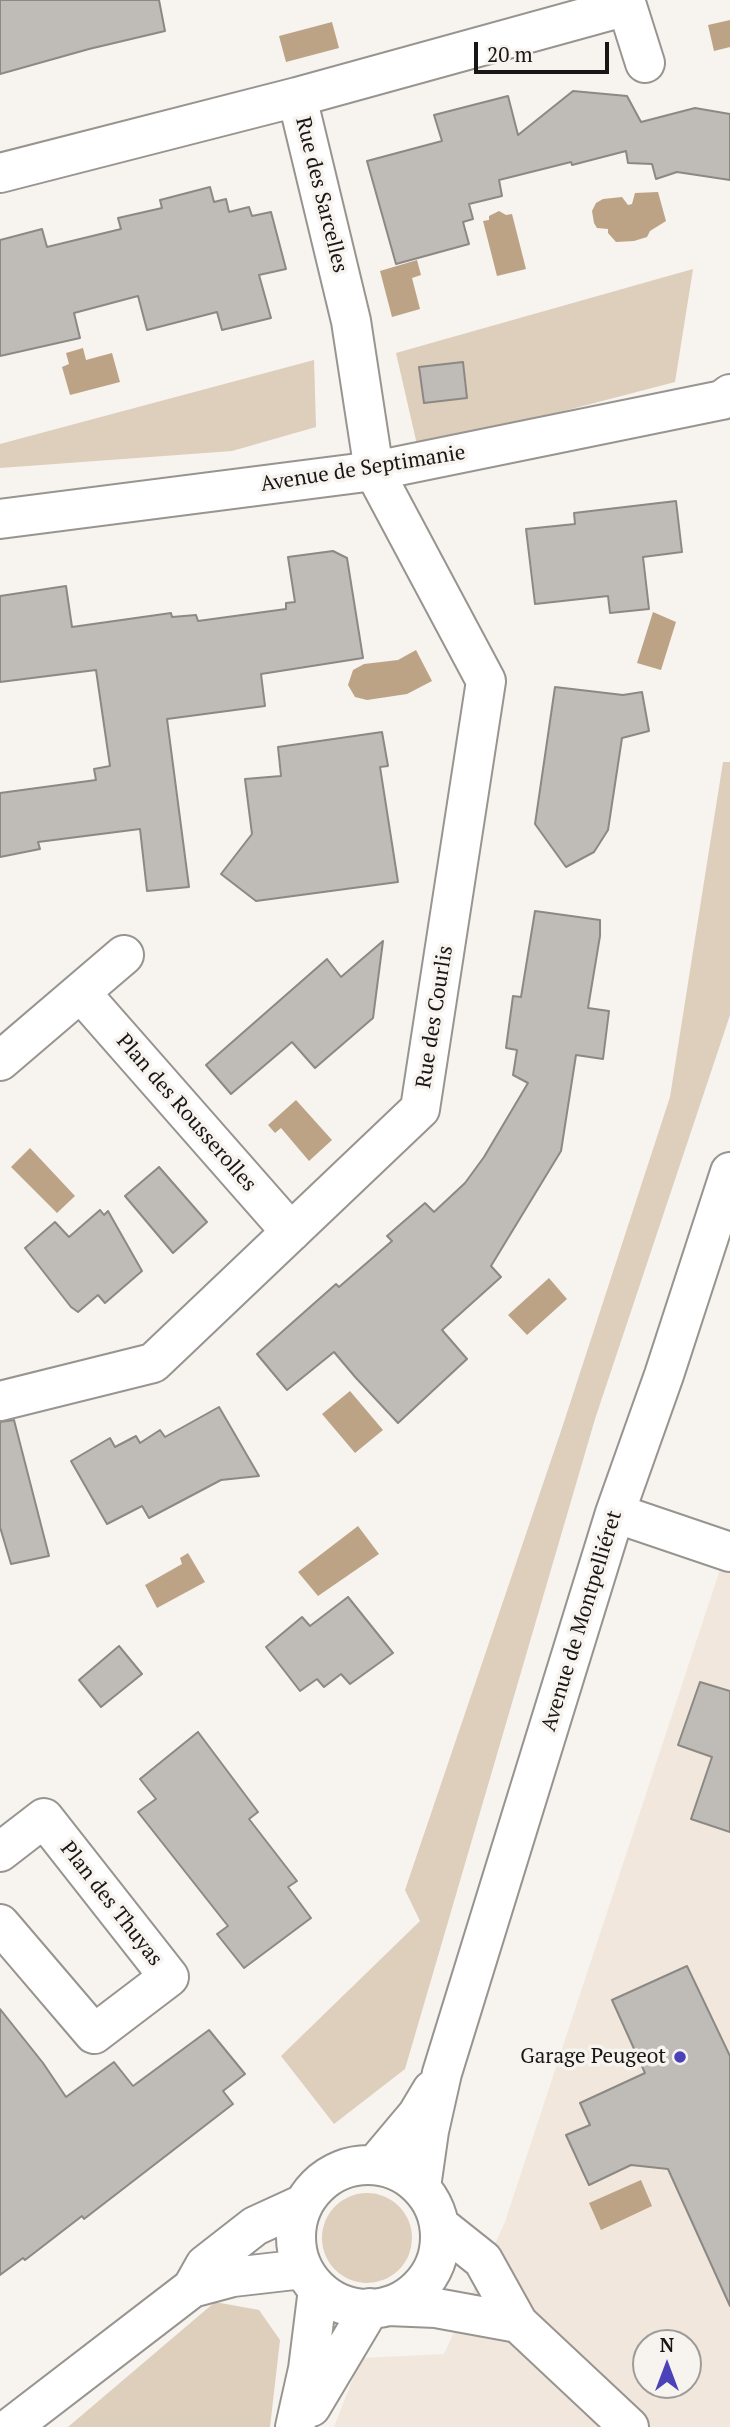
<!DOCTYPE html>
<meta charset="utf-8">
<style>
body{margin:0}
#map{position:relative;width:730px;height:2427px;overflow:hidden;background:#f7f3ee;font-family:"PT Serif",serif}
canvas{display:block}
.north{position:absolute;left:632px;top:2329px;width:70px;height:70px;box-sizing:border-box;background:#f7f3ee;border:2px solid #9e9b98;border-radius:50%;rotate:0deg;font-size:19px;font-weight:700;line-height:28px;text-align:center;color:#191716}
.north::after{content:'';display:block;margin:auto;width:24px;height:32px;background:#4b41b8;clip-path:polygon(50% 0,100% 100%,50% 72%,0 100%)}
.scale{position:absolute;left:474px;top:42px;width:135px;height:32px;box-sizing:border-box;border:4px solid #191716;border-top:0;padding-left:9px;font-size:21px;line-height:24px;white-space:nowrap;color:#191716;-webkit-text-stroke:5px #f7f3ee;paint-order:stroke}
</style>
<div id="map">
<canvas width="730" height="2427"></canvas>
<div class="north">N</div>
<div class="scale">20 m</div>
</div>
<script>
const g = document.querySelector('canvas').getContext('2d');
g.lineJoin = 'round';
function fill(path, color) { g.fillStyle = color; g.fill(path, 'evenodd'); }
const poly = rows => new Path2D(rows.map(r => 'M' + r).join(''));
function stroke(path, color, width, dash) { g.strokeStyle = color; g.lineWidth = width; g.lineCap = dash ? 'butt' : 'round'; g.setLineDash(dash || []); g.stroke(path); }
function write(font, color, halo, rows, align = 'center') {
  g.font = font + ' "PT Serif",serif'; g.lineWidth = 7; g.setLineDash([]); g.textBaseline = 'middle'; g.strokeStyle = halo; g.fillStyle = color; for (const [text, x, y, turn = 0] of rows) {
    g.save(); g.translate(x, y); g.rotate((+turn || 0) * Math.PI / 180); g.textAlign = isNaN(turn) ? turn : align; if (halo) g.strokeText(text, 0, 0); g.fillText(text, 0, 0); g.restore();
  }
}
const built = poly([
 [730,1539,730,2427,334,2427,361,2358,444,2354,505,2222],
 [646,2343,688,2343,688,2385,646,2385]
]);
const green = poly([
 [693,269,675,382,418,449,396,353],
 [314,360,316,427,232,451,0,468,0,444],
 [723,762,730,762,730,1015,595,1419,405,2069,334,2124,281,2056,420,1921,405,1890,562,1428,670,1097],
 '322 2238a45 45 0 1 1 90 0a45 45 0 1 1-90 0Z',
 [215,2302,259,2310,280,2340,270,2427,68,2427]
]);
const water = poly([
 [730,20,730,47,714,51,708,25],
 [332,22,339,48,286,62,279,36],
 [658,192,666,221,650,231,647,237,634,241,616,242,608,233,608,229,597,228,594,223,592,211,596,203,603,199,622,197,628,205,632,204,635,193],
 [499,211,506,215,512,214,526,269,497,276,483,221,489,220,489,216],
 [417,260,421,275,412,278,420,309,392,317,380,271],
 [83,348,86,360,112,353,120,382,70,395,62,367,69,364,66,353],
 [653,612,676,622,661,670,637,663],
 [416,650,432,681,407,694,367,700,355,697,348,685,353,670,364,664,398,660],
 [296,1100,332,1140,309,1161,281,1128,275,1133,268,1125],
 [30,1148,75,1196,57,1213,11,1167],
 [549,1278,567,1299,527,1335,508,1315],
 [350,1391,383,1430,355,1453,322,1414],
 [358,1526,379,1554,318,1596,298,1572],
 [188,1553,205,1582,157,1608,145,1585,182,1564,180,1558],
 [641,2180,652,2206,601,2230,589,2203]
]);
const building = poly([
 [0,0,159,0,165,31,89,49,0,74,0,0],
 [573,91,627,96,641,122,695,108,730,114,730,180,677,172,656,179,652,164,628,163,626,151,572,165,571,162,499,180,502,196,469,204,473,219,463,222,469,244,396,264,367,161,442,141,434,115,508,96,518,135,573,91],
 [210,187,214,202,226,199,229,212,249,207,252,216,271,212,286,269,259,275,271,318,222,330,217,312,147,330,138,296,74,313,80,338,0,356,0,240,42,229,47,247,121,229,118,218,162,208,160,200,210,187],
 [463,362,467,398,424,403,419,367,463,362],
 [676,501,682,552,643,557,649,609,610,613,608,596,535,604,526,529,575,524,574,513,676,501],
 [333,551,347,558,363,658,261,674,265,706,167,719,189,887,147,891,140,829,38,842,40,849,0,857,0,793,96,780,94,769,110,766,96,670,0,682,0,596,66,586,72,627,171,613,172,617,196,615,198,621,286,609,286,603,295,602,288,557,333,551],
 [555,687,623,695,642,692,649,731,622,738,608,830,594,852,566,867,535,824,555,687],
 [382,732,388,766,380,767,398,882,256,901,221,874,252,834,245,779,281,776,278,747,382,732],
 [535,911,600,920,600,936,588,1008,609,1011,603,1059,576,1055,561,1151,491,1266,501,1277,442,1330,467,1359,398,1423,356,1378,334,1352,287,1390,257,1354,336,1284,339,1287,392,1241,387,1236,425,1203,434,1212,465,1183,484,1157,528,1083,513,1075,517,1050,506,1048,513,996,521,997,535,911],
 [383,941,373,1018,315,1068,292,1042,231,1094,206,1065,327,959,341,977,383,941],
 [159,1167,207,1222,173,1253,125,1196,159,1167],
 [100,1210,104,1215,108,1211,142,1271,105,1303,98,1295,78,1312,71,1307,25,1248,55,1222,69,1237,100,1210],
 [219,1407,259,1476,221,1480,149,1518,142,1506,107,1524,71,1461,110,1438,115,1447,136,1436,140,1443,160,1430,165,1437,219,1407],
 [14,1420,49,1556,11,1564,0,1527,0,1422,14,1420],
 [348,1597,393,1653,350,1684,341,1674,324,1687,317,1679,300,1691,266,1647,302,1617,310,1626,348,1597],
 [119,1646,142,1674,101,1707,79,1680,119,1646],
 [700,1682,730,1691,730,1832,691,1819,712,1757,678,1745,700,1682],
 [198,1732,258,1812,249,1819,297,1881,288,1887,311,1918,244,1968,217,1934,228,1926,138,1812,156,1799,140,1779,198,1732],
 [687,1966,730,2056,730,2306,668,2169,631,2165,589,2185,566,2135,590,2125,580,2103,645,2073,612,2000,687,1966],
 [0,2009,43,2063,66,2097,114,2062,133,2086,209,2030,245,2074,223,2091,233,2104,84,2219,82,2216,25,2260,23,2258,0,2275,0,2009]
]);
const minor = poly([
 [297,97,627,6,645,63],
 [0,173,297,97,351,321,374,471,486,681,420,1109,153,1363,0,1401],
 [0,519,374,471,722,400,730,394],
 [81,993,291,1232],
 [0,1061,124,955],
 [615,1513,730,1552],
 [0,1852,44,1818,169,1977,94,2034,0,1924],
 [375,2165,417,2115,432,2090],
 '296 2237a72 72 0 1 1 144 0a72 72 0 1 1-144 0Z',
 [421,2187,429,2131,442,2073,615,1513,664,1375,730,1172],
 [439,2225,483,2260,518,2323,629,2427],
 [192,2288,233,2277,303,2269],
 [388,2306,436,2308,518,2323],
 [311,2407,370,2308],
 [11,2427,192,2288,205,2265,255,2226,303,2204],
 [295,2427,308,2369,318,2289]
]);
const markers = [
 [680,2057,7,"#4b41b8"]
];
const streetNames = [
 ["Rue des Sarcelles",321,195,76],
 ["Avenue de Septimanie",363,469,-9],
 ["Rue des Courlis",435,1017,-81],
 ["Plan des Rousserolles",186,1113,49],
 ["Avenue de Montpelliéret",582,1621,-73],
 ["Plan des Thuyas",111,1904,52]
];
const poiNames = [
 ["Garage Peugeot",666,2057]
];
fill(built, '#f1e7dc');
fill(green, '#decebc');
fill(water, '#bca386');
fill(building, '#bfbbb6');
stroke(building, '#8c8884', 2);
stroke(minor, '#989490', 42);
stroke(minor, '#fff', 38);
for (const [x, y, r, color] of markers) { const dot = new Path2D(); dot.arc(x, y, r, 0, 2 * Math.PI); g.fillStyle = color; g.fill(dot); stroke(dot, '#f7f3ee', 2.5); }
write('21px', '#191716', '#f7f3ee', streetNames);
write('21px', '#191716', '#f7f3ee', poiNames, 'right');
</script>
